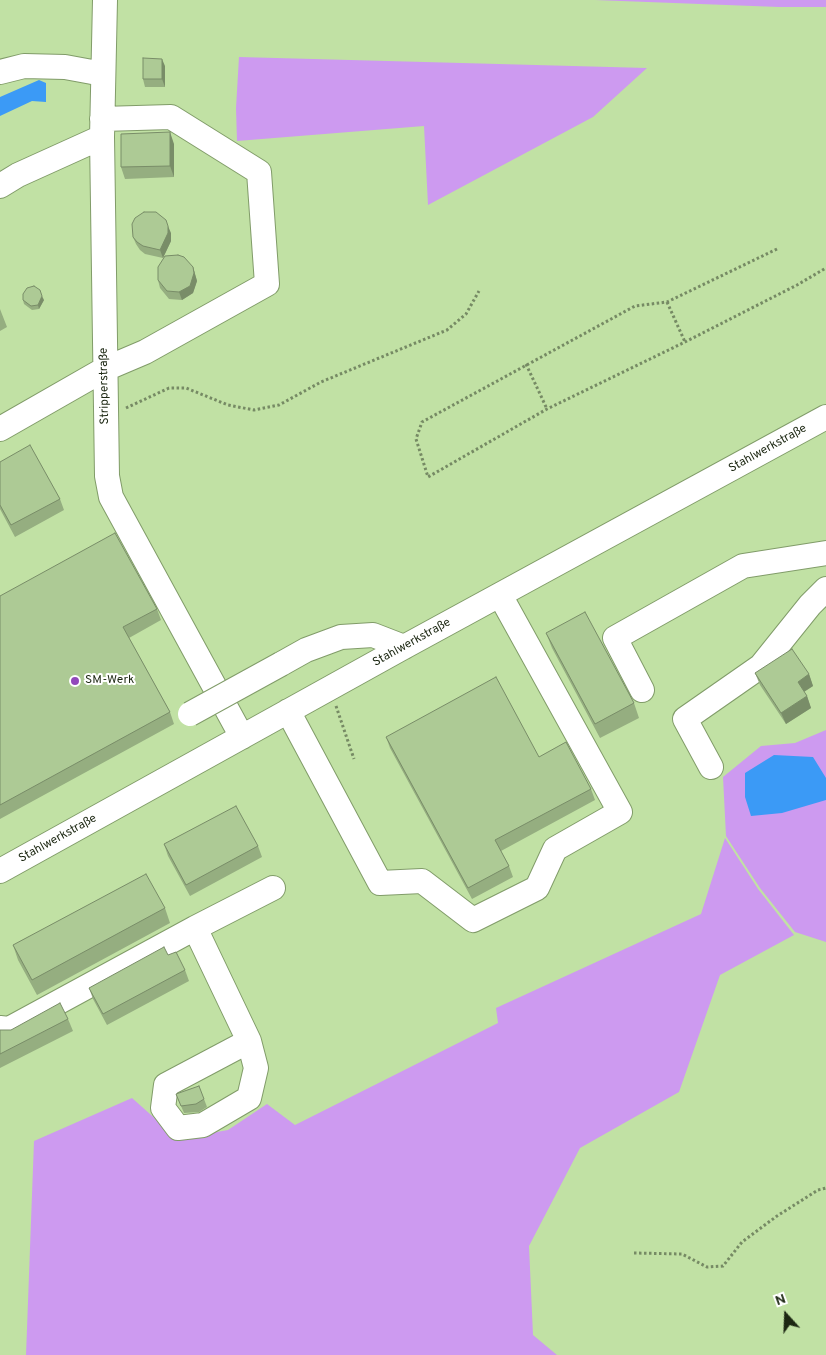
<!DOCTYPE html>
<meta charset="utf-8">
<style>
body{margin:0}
#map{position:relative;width:826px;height:1355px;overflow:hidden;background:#cdebb4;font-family:Overpass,sans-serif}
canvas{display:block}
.north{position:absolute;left:761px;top:1290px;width:50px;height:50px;-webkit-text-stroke:4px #fff;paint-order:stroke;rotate:340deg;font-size:14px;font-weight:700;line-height:20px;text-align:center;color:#1c2712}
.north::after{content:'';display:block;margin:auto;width:18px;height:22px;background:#1c2712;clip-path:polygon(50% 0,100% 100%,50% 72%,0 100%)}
</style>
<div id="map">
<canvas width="826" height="1355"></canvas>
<div class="north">N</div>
</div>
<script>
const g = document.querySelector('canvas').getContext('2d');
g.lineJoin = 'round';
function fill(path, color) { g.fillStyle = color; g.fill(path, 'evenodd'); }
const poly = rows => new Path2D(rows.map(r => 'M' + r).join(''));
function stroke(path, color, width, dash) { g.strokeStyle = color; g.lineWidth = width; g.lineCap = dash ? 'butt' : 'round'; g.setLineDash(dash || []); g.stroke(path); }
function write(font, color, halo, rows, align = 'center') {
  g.font = font + ' Overpass,sans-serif'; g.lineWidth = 4; g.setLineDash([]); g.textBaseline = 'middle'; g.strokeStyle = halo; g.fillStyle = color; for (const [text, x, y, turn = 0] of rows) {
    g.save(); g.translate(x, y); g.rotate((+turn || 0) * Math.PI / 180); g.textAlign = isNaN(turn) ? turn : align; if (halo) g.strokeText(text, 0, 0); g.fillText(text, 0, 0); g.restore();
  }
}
const built = poly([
 [0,0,826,0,826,1355,0,1355]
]);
const green = poly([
 [595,0,826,0,826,7,779,7],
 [239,57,647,68,593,117,428,205,424,126,237,141,236,108],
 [826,730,826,942,795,932,760,888,726,836,723,777,761,746,795,743],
 [725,838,758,889,794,935,720,975,679,1092,580,1148,529,1246,533,1335,557,1355,26,1355,34,1141,132,1098,178,1139,228,1130,267,1104,295,1125,498,1023,496,1008,701,914]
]);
const water = poly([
 [39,80,46,83,46,102,32,101,0,116,0,97],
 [774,755,813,757,826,778,826,800,782,813,751,816,745,797,745,773]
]);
const path = poly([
 [777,249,667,302,635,306,422,422,416,439,428,477,547,409,685,342,797,285,826,268],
 [667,302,685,342],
 [526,364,547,409],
 [126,408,169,388,186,388,228,405,254,410,279,405,321,382,447,330,466,314,479,291],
 [336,706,354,759],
 [634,1253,682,1254,707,1267,723,1266,742,1242,777,1216,818,1190,826,1188]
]);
const minor = poly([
 [105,0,102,137,107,476,111,497,242,737],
 [0,72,24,66,65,67,103,74],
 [0,186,18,175,102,137],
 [0,429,105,369,145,352,267,284,259,172,171,117,102,119],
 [281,664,306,650,341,637,373,635,404,647],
 [642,690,615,638,743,566,826,553],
 [288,711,380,883,422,881,473,920,537,888,555,849,620,812,500,595],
 [711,767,685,719,761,666,810,605,826,589],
 [0,871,404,647,826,417],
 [195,928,249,1041,256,1068,249,1098,203,1125,178,1128,163,1108,166,1085,249,1041],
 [0,1028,9,1029,195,928,273,888]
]);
const minorBridge = poly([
 [190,714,281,664]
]);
const wall = poly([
 [165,66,165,87,145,87,143,79],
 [174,144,174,177,125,179,121,167],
 [171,233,171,241,163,258,145,254,140,250,136,244,133,237],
 [193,267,197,281,193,293,182,300,169,299,160,288,158,280],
 [23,300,44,300,39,309,32,310,24,304],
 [0,309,7,327,0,331],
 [0,462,60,499,64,510,15,537,0,509],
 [0,596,157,609,161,620,129,638,170,712,174,724,0,819],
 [546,633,634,703,639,718,600,738,552,648],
 [755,673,809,674,813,686,804,692,807,696,811,708,786,724,760,685],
 [386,737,539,757,591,789,595,800,501,851,509,866,513,877,472,899,390,748],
 [164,844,258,846,262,857,190,896,168,856],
 [165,908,170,923,37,995,18,960,13,945],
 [168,955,185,970,189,981,107,1025,93,999,89,988],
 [68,1019,73,1031,0,1068,0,1030,11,1030],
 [176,1094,204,1099,207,1107,199,1112,184,1113]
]);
const shadedWall = poly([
 [162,59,165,66,165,87,162,79],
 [170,132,174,144,174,177,170,166],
 [168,226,171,233,171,241,163,258,160,250],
 [193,267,197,281,193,293,182,300,179,292],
 [42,296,44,300,39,309,38,305],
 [809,674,813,686,802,693,798,682],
 [807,696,811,708,786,724,781,713]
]);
const building = poly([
 [143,58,162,59,162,79,143,79,143,58],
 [170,132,170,166,121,167,121,134,170,132],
 [144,212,156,212,166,220,168,226,168,233,160,250,143,246,137,242,133,237,132,224,135,218,144,212],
 [178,255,184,257,193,267,194,273,190,286,179,292,167,291,158,280,158,267,165,256,178,255],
 [34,286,40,290,42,296,38,305,31,306,23,300,23,294,27,288,34,286],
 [30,445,60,499,11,525,0,505,0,462,30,445],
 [115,533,157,609,123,627,170,712,0,805,0,596,115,533],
 [585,612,634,703,595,724,546,633,585,612],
 [792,649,809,674,798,682,807,696,781,713,755,673,792,649],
 [496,677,539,757,566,742,591,789,495,840,509,866,468,888,386,737,496,677],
 [236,806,258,846,186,885,164,844,236,806],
 [146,874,165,908,32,980,13,945,146,874],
 [164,947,168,955,176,952,185,970,103,1014,89,988,164,947],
 [60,1003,68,1019,0,1054,0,1030,11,1030,60,1003],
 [199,1086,204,1099,196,1104,181,1106,176,1094,199,1086]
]);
const markers = [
 [75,681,5,"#9148bb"]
];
const streetNames = [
 ["Stripperstraße",105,386,-91],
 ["Stahlwerkstraße",768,449,-29],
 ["Stahlwerkstraße",412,643,-29],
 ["Stahlwerkstraße",58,839,-29]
];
const poiNames = [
 ["SM-Werk",85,681]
];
fill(built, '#c1e1a4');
fill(green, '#cd9af0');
fill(water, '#3b9af6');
stroke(minor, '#819c69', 26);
stroke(path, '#768a64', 3, [2.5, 2.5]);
stroke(minor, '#fff', 24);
stroke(minorBridge, '#819c69', 26, []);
stroke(minorBridge, '#fff', 24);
fill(wall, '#95ae80');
fill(shadedWall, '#798d68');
fill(building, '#adca95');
stroke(building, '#798d68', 1);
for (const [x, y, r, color] of markers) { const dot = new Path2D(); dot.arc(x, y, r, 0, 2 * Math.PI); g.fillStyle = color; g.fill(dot); stroke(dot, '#fff', 2); }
write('12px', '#1c2712', '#fff', streetNames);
write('12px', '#1c2712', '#fff', poiNames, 'left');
</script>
